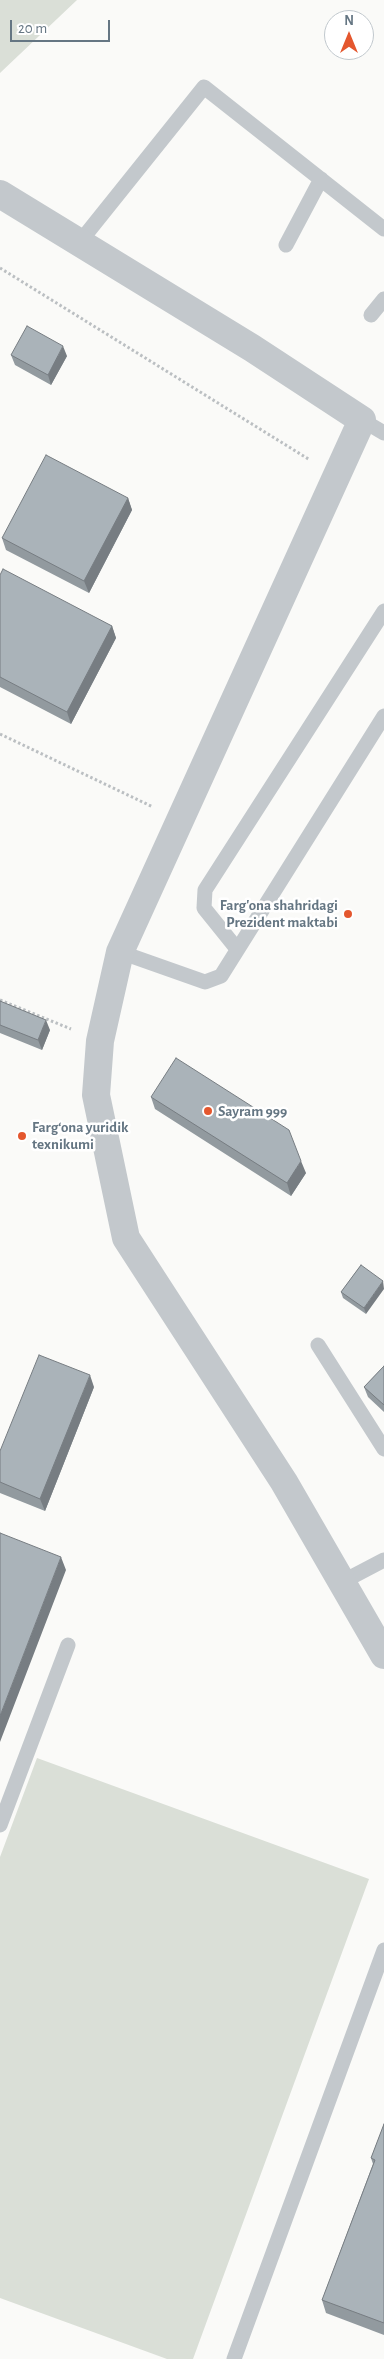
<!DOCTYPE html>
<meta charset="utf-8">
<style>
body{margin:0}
#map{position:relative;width:384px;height:2359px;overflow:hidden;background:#fafaf8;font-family:"Alegreya Sans",sans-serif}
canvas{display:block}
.north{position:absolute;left:324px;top:10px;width:50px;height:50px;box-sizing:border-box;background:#fff;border:1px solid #c1c8cd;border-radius:50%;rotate:0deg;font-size:14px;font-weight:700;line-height:20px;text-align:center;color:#657683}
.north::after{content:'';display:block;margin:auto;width:18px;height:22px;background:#e4572e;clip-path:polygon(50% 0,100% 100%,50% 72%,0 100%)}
.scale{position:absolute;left:10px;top:20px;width:100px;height:22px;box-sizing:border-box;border:2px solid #657683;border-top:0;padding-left:6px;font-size:15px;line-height:18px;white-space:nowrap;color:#657683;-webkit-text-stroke:4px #fff;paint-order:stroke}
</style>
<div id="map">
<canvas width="384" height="2359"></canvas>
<div class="north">N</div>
<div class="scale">20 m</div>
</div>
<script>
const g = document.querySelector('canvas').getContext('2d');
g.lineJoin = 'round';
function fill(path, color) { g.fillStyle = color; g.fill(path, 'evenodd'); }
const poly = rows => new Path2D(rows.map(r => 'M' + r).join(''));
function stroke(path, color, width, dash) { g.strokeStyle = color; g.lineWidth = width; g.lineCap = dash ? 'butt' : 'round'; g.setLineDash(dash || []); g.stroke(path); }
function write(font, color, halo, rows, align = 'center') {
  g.font = font + ' "Alegreya Sans",sans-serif'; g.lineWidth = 5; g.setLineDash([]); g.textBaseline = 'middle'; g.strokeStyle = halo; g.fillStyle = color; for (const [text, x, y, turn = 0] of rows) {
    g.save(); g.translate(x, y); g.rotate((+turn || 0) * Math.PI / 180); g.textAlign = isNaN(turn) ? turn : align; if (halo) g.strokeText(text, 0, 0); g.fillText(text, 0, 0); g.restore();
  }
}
const green = poly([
 [0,0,77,0,0,73],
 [37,1758,369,1879,193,2359,167,2359,0,2298,0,1857]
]);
const path = poly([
 [0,268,310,460],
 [0,734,153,807],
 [0,1000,71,1029]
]);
const lane = poly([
 [79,243,204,87,384,229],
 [286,245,321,179],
 [371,315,384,299],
 [362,420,384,433],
 [237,949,204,908,205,890,384,611],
 [120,952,205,982,221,976,384,716],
 [318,1345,384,1449],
 [342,1582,384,1560],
 [0,1825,68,1645],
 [234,2359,384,1950]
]);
const street = poly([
 [0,194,252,348,362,420,120,952,100,1041,96,1095,126,1238,284,1482,384,1655]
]);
const wall = poly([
 [11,355,67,356,51,385,15,365],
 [128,498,132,510,89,593,6,550,2,538],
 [0,575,112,626,116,638,71,724,0,687],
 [0,1001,50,1030,42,1050,0,1033],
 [151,1097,306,1173,291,1196,155,1109],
 [361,1265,366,1314,343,1298,341,1292],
 [384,1366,384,1412,368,1397,364,1387],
 [94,1387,45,1511,0,1493,0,1451],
 [384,2124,384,2335,326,2313,322,2300,373,2164,371,2158]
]);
const shadedWall = poly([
 [63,346,67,356,51,385,48,375],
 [128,498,132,510,89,593,84,581],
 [112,626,116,638,71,724,67,712],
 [46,1020,50,1030,42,1050,38,1040],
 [301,1161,306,1173,291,1196,287,1183],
 [383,1281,384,1289,366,1314,364,1308],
 [90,1375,94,1387,45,1511,40,1499],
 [61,1557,66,1570,0,1742,0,1716]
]);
const building = poly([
 [27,326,63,346,48,375,11,355,27,326],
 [46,455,128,498,84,581,2,538,46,455],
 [3,569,112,626,67,712,0,677,0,575,3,569],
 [0,1001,46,1020,38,1040,0,1025,0,1001],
 [176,1058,289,1130,301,1161,287,1183,151,1097,176,1058],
 [361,1265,383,1281,364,1308,341,1292,361,1265],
 [39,1355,90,1375,40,1499,0,1482,0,1451,39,1355],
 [384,1366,384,1405,364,1387,384,1366],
 [0,1533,61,1557,0,1716,0,1533],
 [384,2124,384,2323,322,2300,375,2160,371,2158,384,2124]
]);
const markers = [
 [348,914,5,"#e4572e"],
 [208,1111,5,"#e4572e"],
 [22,1136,5,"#e4572e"]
];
const poiNames = [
 ["Farg'ona shahridagi",338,905,"right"],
 ["Prezident maktabi",338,922,"right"],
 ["Sayram 999",218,1111],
 ["Farg‘ona yuridik",32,1127],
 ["texnikumi",32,1144]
];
fill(green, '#dadfd7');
stroke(path, '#bbbfc2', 3, [2.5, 2.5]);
stroke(lane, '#c3c8cc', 15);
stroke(street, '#c3c8cc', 28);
fill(wall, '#929a9f');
fill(shadedWall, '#777d82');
fill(building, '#aab3b9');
stroke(building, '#777d82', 1);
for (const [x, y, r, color] of markers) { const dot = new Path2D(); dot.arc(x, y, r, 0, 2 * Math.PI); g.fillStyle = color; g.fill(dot); stroke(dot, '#fff', 2); }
write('bold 15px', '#657683', '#fff', poiNames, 'left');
</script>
